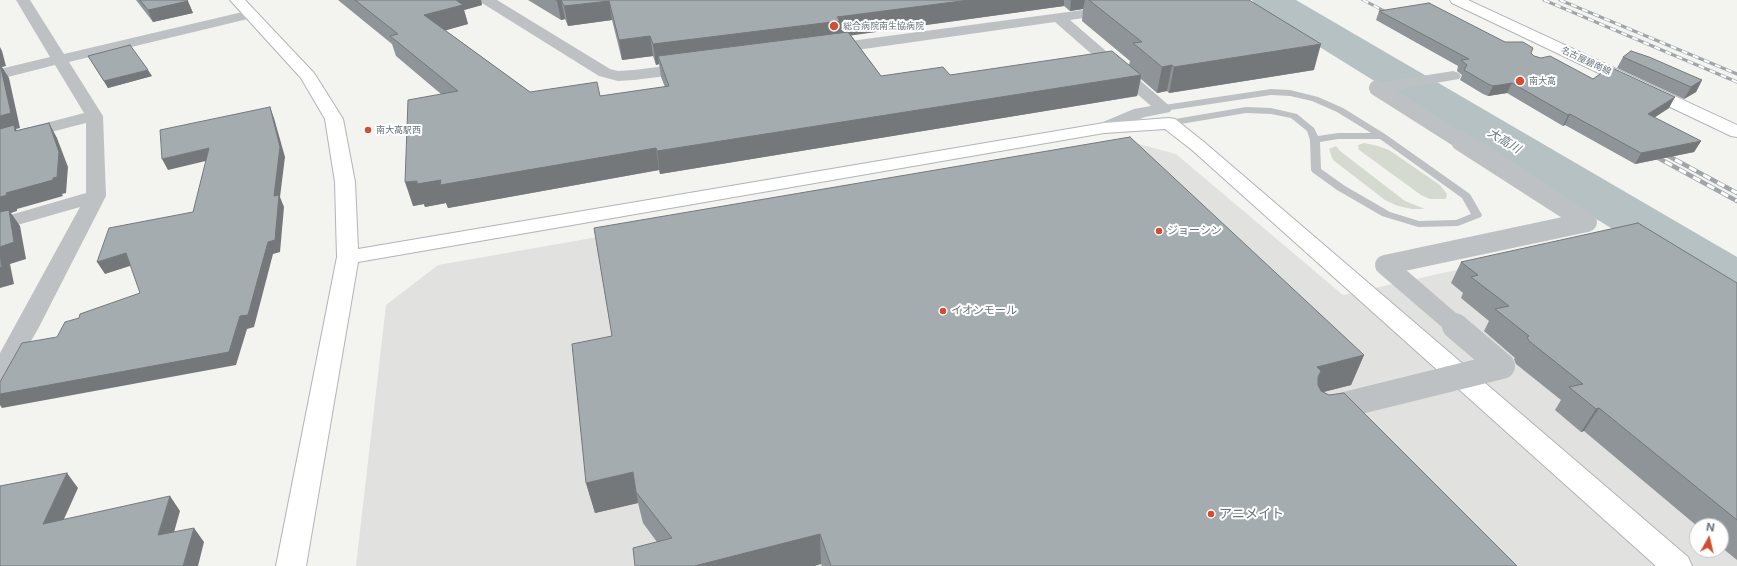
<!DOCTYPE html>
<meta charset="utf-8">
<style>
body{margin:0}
#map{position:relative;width:1737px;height:566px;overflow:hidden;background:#f3f3f0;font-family:Inter,sans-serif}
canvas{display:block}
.north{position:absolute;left:1689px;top:518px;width:40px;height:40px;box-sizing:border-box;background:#fff;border:1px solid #c1c7cb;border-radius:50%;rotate:8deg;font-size:11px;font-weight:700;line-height:16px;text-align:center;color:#65747e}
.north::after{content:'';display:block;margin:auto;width:14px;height:18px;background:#d24e32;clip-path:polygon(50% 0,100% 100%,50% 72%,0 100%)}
</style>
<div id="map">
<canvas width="1737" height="566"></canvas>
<div class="north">N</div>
</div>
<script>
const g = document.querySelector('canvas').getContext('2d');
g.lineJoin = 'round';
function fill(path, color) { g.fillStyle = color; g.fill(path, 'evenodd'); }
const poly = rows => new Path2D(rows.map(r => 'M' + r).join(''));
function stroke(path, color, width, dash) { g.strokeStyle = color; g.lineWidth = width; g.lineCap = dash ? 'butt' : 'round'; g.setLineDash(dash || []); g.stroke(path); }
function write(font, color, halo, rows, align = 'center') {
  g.font = font + ' Inter,"Noto Sans JP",sans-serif'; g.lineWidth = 4; g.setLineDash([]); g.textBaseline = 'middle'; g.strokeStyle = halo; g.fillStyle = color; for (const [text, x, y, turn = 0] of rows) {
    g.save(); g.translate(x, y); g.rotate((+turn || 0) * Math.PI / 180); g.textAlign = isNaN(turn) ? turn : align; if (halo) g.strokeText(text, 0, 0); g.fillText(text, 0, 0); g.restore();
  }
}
const built = poly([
 [1135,143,1176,154,1343,295,1619,234,1737,309,1737,566,356,566,386,305,438,265],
 [1697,526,1721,526,1721,550,1697,550]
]);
const green = poly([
 [1364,143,1378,146,1389,150,1440,185,1447,194,1446,199,1430,199,1421,195,1359,150,1358,145],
 [1336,146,1340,151,1405,201,1425,209,1412,209,1398,206,1385,200,1333,160,1329,149]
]);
const river = poly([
 [1252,0,1296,0,1737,257,1737,299,1717,294,1257,8,1252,0]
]);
const lane = poly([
 [1271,89,1290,90,1318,97,1343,108,1385,134,1470,194,1482,215,1481,217,1458,226,1418,227,1382,216,1337,190,1312,172,1311,170,1310,140,1307,131,1291,118,1271,114,1246,113,1169,126,1164,123,1169,120,1246,107,1271,108,1297,114,1314,128,1318,136,1338,133,1371,133,1337,112,1312,101,1290,96,1271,95,1164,111,1159,108,1164,105,1271,89],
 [1338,139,1380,139,1462,198,1471,214,1456,220,1419,221,1390,212,1345,186,1321,169,1320,142,1338,139]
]);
const street = poly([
 [16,0,30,0,64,54,251,10,256,11,258,14,256,17,69,62,103,116,106,196,38,329,9,379,0,381,0,353,80,207,0,230,0,218,86,193,86,123,0,145,0,135,84,113,55,65,0,79,0,69,50,57,16,0],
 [480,0,497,0,610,69,618,71,634,70,690,63,696,65,698,68,696,71,690,73,634,80,618,81,599,76,482,3,480,0],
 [1113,6,1118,7,1120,10,1118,13,1070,20,1172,108,1170,112,1145,117,1104,133,1098,132,1095,128,1098,124,1134,109,1151,106,1055,22,828,54,823,52,820,49,823,46,828,44,1113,6],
 [1453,71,1459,73,1461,76,1459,79,1377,93,1371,91,1369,88,1371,85,1377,83,1453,71]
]);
const secondary = poly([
 [230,0,245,0,314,73,343,119,355,182,358,249,1104,123,1169,118,1175,119,1204,142,1688,557,1692,566,1656,566,1192,150,1165,129,1104,133,358,262,306,566,276,566,337,257,335,182,325,119,301,78,230,0]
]);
const primary = poly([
 [1450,0,1468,0,1737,125,1737,137,1731,136,1452,3,1450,0]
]);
const railFar1 = poly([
 [1363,0,1392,15],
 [1544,0,1737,82],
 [1560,0,1737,74]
]);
const rail = poly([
 [1661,152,1737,193],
 [1651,154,1737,201]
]);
const streetBridgeFar2 = poly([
 [1377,88,1462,142]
]);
const streetBridgeFar1 = poly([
 [1457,327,1385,265,1587,222,1461,141]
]);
const streetBridge = poly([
 [1324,410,1502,366,1455,326]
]);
const wall = poly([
 [136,0,187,0,193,13,153,22],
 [338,0,481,0,482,5,464,10,468,24,445,30,530,92,600,96,665,87,661,77,659,64,656,65,653,56,622,60,612,20,568,26,565,19,561,20,528,0,1249,0,1314,70,1169,93,1167,91,1157,93,1141,79,1137,96,660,174,659,170,448,208,446,203,425,207,424,204,413,206,441,94,396,56,392,44],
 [1064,6,1070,11,1083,9,1082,21,1130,61,1129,65,950,75,881,76,851,35],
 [1379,11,1505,42,1531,53,1534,56,1669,108,1654,118,1701,141,1694,152,1635,164,1565,125,1563,126,1507,93,1488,96,1483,94,1460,80,1462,75,1457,71,1458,66,1376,20],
 [88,56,152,76,108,88],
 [1623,57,1702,80,1696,92,1684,99,1617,68],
 [1461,262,1737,283,1737,560,1721,547,1721,526,1697,526,1584,431,1581,432,1555,410,1561,400,1516,364,1514,359,1515,358,1484,331,1489,321,1461,298,1463,293,1451,283],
 [1364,355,1351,385,1323,392,1517,566,822,566,821,564,657,542,643,523,638,503,595,513,586,483]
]);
const shadedWall = poly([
 [448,0,481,0,482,5,464,10,468,24,430,35,424,15],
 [561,0,565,19,561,20,557,1],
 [969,0,1064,0,1064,6,840,37,658,56,659,64,656,65,653,44,837,17],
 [1071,0,1085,0,1083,9,1070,11],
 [188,1,193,13,153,22,148,10],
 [609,1,612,20,568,26,564,6],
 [650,36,653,56,622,60,619,40],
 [1321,44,1314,70,1169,93,1174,67],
 [0,47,2,51,6,66,2,67,9,78,20,128,16,129,23,141,0,134],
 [1172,65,1167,91,1157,93,1162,67],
 [148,70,152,76,108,88,104,81],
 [1141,75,1137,96,660,174,657,151],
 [1702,80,1696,92,1684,99,1691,87],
 [1512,83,1507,93,1488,96,1493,86],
 [1675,97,1669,108,1642,125,1648,114],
 [270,107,274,118,285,157,280,197,284,207,280,252,273,254,254,327,247,329,236,365,2,408,0,405,0,394,240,316,268,242,274,196],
 [1570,114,1565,125,1563,126,1568,115],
 [49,123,57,138,68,167,66,193,62,194,63,196,17,209,17,211,11,213,20,226,26,259,10,264,14,284,0,288,0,197,6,193],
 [1701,141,1694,152,1635,164,1641,153],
 [209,148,214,159,168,170,162,159],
 [656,148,659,170,448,208,446,203,425,207,424,204,413,206,405,182,417,181,441,180],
 [126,253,133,265,105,274,97,262],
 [1364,355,1351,385,1312,395,1317,367],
 [1599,408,1584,431,1581,432,1596,409],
 [633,472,638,503,595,513,586,483],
 [67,473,78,488,55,539,43,524],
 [170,496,180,511,169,550,158,535],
 [194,528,204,542,198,566,183,566],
 [820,534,821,564,815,566,694,566]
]);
const building = poly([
 [140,0,187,0,188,1,148,10,140,0],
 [355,0,456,0,463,5,424,15,530,92,597,82,600,96,669,86,658,56,848,32,881,76,943,67,950,75,1112,51,1141,75,657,151,656,148,440,185,441,180,417,184,417,181,405,182,408,100,458,91,390,36,398,34,355,0],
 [556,0,969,0,837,17,840,21,653,44,650,36,619,40,609,1,564,6,561,0,557,1,556,0],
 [1089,0,1249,0,1321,44,1174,67,1172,65,1162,67,1133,43,1142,42,1089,0],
 [1429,3,1505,42,1523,42,1533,48,1531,53,1534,56,1541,58,1550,56,1593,79,1610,67,1675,97,1648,114,1701,141,1641,153,1570,114,1568,115,1512,83,1493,86,1488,84,1464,70,1467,65,1461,60,1469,59,1379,11,1429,3],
 [130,45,148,70,104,81,88,56,130,45],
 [1631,51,1649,57,1702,80,1691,87,1623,57,1631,51],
 [0,64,11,113,0,116,0,64],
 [270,107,280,147,274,196,279,195,275,240,268,242,248,315,240,316,229,352,0,394,0,382,22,343,57,337,65,322,79,318,80,314,140,293,126,253,97,262,109,228,193,212,209,148,162,159,160,130,270,107],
 [49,123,59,152,57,177,53,178,53,180,6,193,7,195,0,197,0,129,14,125,15,131,49,123],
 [1130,137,1364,355,1317,367,1321,371,1318,377,1318,385,1321,391,1329,395,1344,393,1517,566,831,566,820,534,694,566,635,566,633,548,672,538,636,492,633,472,586,483,572,344,612,336,594,228,1130,137],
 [9,210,14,242,0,247,0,212,9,210],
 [1638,223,1737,283,1737,520,1599,408,1596,409,1569,387,1583,384,1529,341,1527,337,1529,336,1495,309,1509,306,1471,277,1478,275,1461,262,1638,223],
 [0,253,2,267,0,268,0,253],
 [67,473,43,524,170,496,158,535,194,528,183,566,0,566,0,486,67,473]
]);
const markers = [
 [834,26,5,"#d24e32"],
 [1520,81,5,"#d24e32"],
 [368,130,4,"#d24e32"],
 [1159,231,4,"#d24e32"],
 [943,311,4,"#d24e32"],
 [1211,514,4,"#d24e32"]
];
const farPoinames = [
 ["総合病院南生協病院",843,26],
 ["南大高",1529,81],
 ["南大高駅西",376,130]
];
const farStreetnames = [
 ["名古屋碧南線",1586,61,25]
];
const poiNames = [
 ["ジョーシン",1167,231],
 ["イオンモール",951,311]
];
const waterNames = [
 ["大高川",1504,141,31]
];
const nearPoinames = [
 ["アニメイト",1219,514]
];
fill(built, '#e1e2e0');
fill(green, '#d5dad1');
fill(river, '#b6c1c4');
stroke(secondary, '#b0b5b8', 2);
stroke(primary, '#b1b5b8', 2);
fill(lane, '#bdc1c4');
fill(street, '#bdc1c4');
fill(secondary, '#fff');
fill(primary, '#fff');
stroke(railFar1, '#9fa5a9', 3);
stroke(rail, '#9fa5a9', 4.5);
stroke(railFar1, '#fff', 2, [6]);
stroke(rail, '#fff', 3, [8]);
stroke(streetBridgeFar2, '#bdc1c4', 16);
stroke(streetBridgeFar1, '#bdc1c4', 20);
stroke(streetBridge, '#bdc1c4', 26);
fill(wall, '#8e9497');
fill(shadedWall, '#74787b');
fill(building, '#a5acb0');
stroke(building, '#74787b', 1);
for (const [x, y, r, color] of markers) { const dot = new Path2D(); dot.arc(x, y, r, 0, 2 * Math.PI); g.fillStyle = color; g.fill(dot); stroke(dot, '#fff', 1.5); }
write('9px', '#65747e', '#fff', farPoinames, 'left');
write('9px', '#65747e', '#fff', farStreetnames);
write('11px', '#65747e', '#fff', poiNames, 'left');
write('italic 12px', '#61767b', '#fff', waterNames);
write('13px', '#65747e', '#fff', nearPoinames, 'left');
</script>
